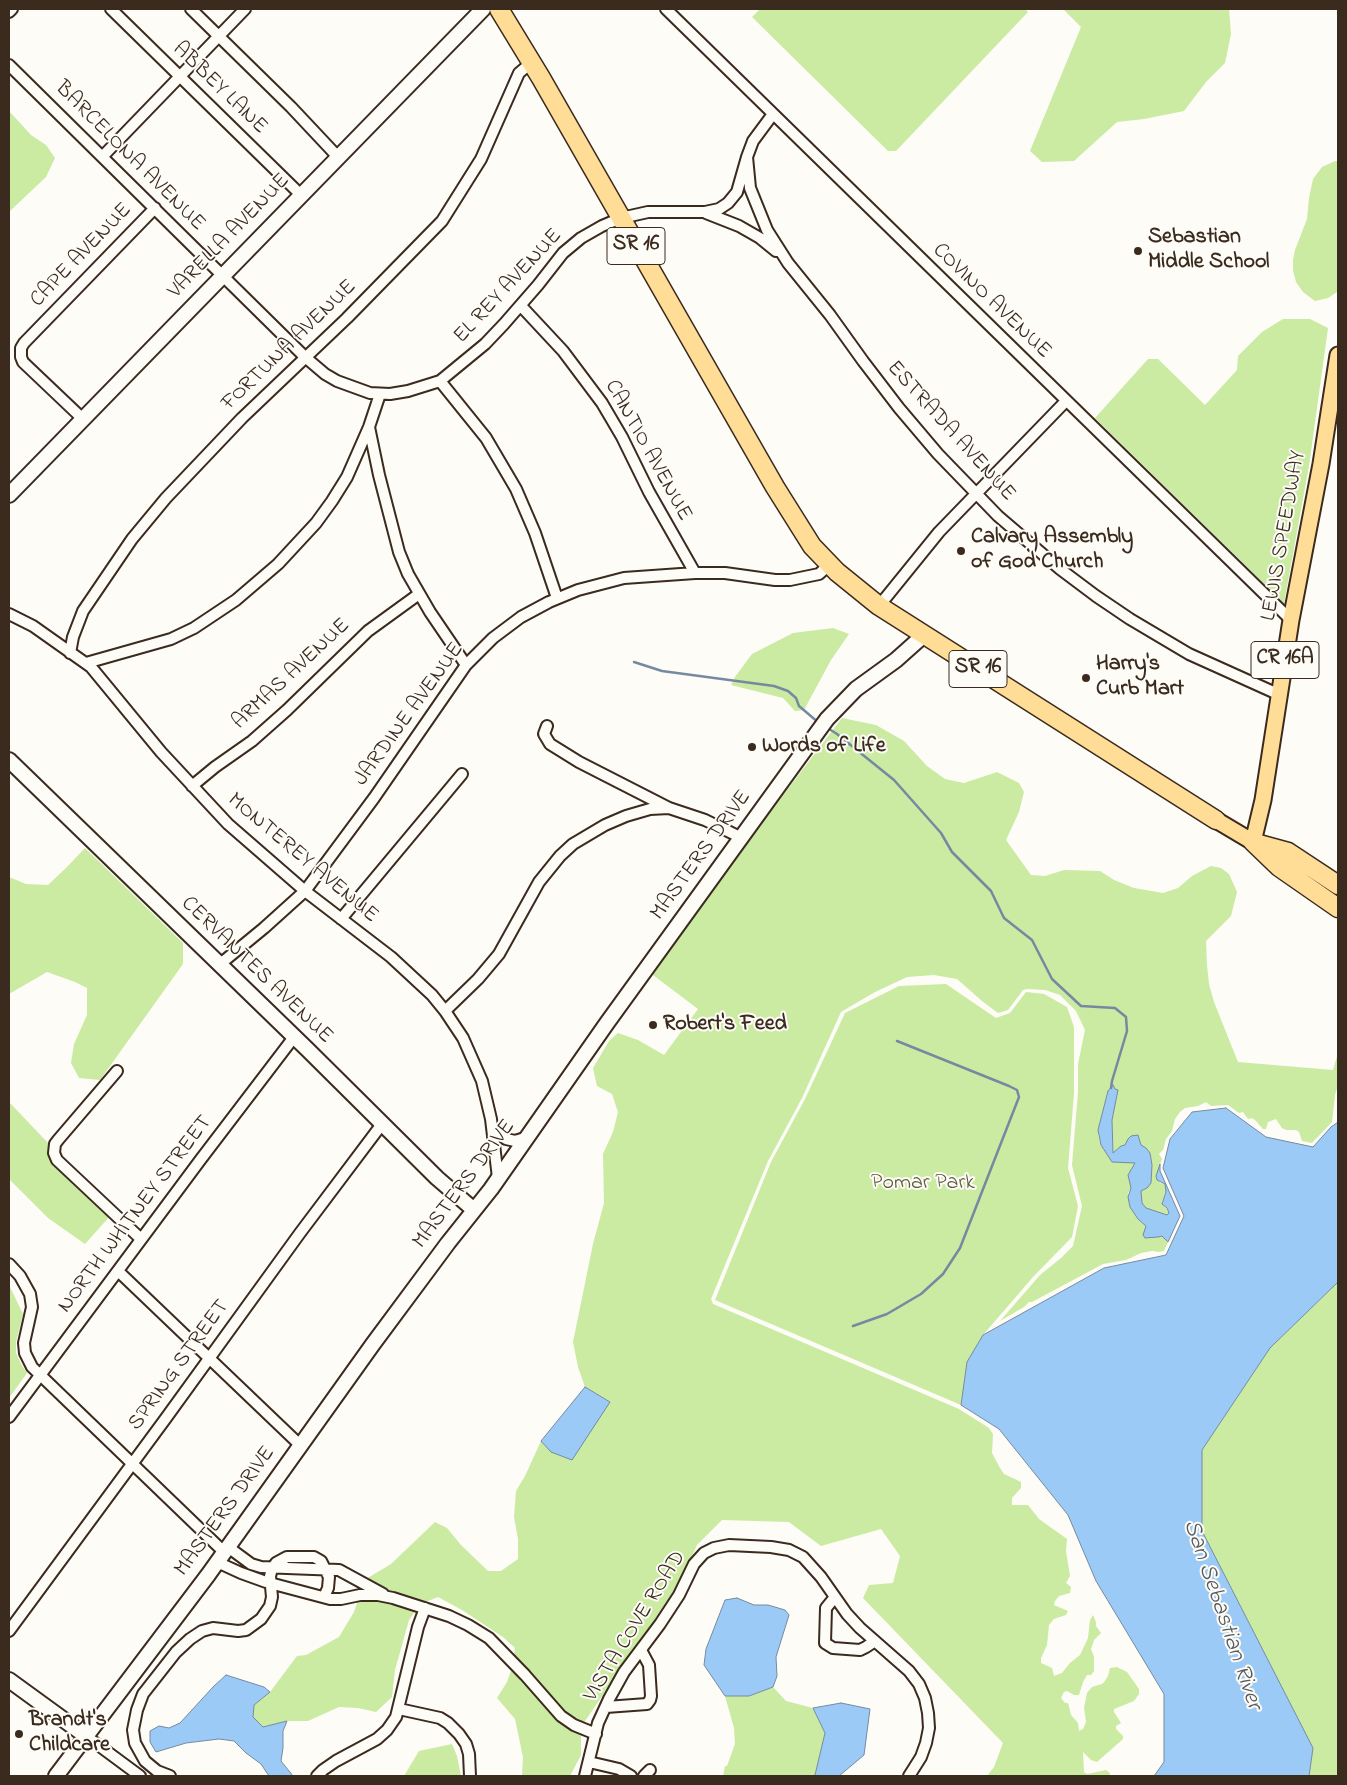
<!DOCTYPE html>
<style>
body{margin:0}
#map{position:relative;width:1347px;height:1785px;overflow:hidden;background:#fdfcf7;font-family:"Indie Flower",sans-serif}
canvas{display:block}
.frame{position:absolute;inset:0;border:10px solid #3b2a1e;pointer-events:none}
</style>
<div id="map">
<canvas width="1347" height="1785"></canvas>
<div class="frame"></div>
</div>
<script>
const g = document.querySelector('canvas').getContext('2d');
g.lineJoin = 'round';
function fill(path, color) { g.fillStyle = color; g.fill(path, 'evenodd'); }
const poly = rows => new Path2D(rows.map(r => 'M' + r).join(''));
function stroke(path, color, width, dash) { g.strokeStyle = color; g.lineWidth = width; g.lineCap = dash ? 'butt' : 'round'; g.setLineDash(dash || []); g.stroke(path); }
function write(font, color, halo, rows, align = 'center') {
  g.font = font + ' "Indie Flower",sans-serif'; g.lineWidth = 4; g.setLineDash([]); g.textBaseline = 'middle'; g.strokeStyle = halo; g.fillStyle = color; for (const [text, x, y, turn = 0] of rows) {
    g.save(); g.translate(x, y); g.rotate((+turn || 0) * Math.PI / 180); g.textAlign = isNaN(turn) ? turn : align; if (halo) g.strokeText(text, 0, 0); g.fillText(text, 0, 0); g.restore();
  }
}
const green = poly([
 [760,9,1025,9,1028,12,896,151,888,151,752,17],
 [1063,9,1229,9,1231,34,1225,63,1206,82,1184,111,1144,119,1117,122,1074,161,1042,162,1030,151,1081,27],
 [9,111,31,135,46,145,55,158,46,177,9,212],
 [1335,161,1338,161,1337,292,1328,298,1315,301,1303,292,1296,282,1293,270,1293,260,1295,250,1307,219,1309,198,1313,179,1322,167],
 [1283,319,1310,319,1328,328,1309,466,1284,603,1095,418,1148,359,1158,359,1205,405,1237,370,1238,356,1262,332],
 [833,628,849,634,831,660,804,710,795,711,783,698,731,685,735,677,752,654,793,633],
 [842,718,876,725,904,741,927,766,945,779,964,783,997,772,1019,783,1024,792,1019,812,1006,840,1031,875,1045,876,1064,870,1100,871,1114,880,1134,888,1163,893,1178,888,1192,876,1211,866,1221,868,1229,874,1237,892,1231,916,1206,941,1207,965,1209,984,1214,1002,1238,1062,1333,1070,1338,1053,1338,1085,1335,1095,1332,1122,1312,1143,1302,1141,1299,1132,1296,1130,1286,1130,1282,1128,1276,1119,1268,1122,1266,1129,1263,1129,1255,1120,1252,1118,1248,1119,1243,1112,1239,1113,1228,1105,1211,1106,1206,1102,1198,1106,1185,1108,1180,1112,1175,1119,1172,1131,1166,1139,1163,1150,1159,1154,1162,1159,1156,1176,1160,1183,1165,1184,1166,1191,1162,1202,1169,1213,1167,1215,1146,1208,1142,1203,1141,1191,1147,1188,1151,1179,1152,1165,1150,1153,1146,1148,1141,1145,1138,1136,1131,1136,1125,1145,1121,1146,1113,1154,1112,1120,1115,1103,1117,1097,1113,1085,1108,1091,1098,1130,1099,1139,1101,1145,1112,1162,1134,1162,1135,1163,1128,1175,1131,1188,1128,1193,1130,1207,1138,1219,1146,1226,1145,1238,1158,1237,1162,1236,1166,1239,1168,1242,1164,1251,1159,1252,1152,1251,1141,1253,1126,1260,1103,1264,1032,1302,1029,1302,1024,1307,1000,1321,1040,1275,1061,1258,1073,1246,1082,1206,1072,1165,1078,1092,1078,1064,1085,1030,1076,1011,1060,995,1045,990,1027,989,1023,990,1008,1010,998,1013,982,1001,957,979,934,975,907,977,875,992,841,1012,802,1098,768,1161,711,1299,713,1304,959,1409,989,1428,993,1434,992,1453,1000,1468,1004,1474,1021,1482,1021,1488,1012,1498,1012,1505,1028,1505,1039,1519,1067,1539,1066,1551,1070,1576,1066,1583,1071,1587,1070,1593,1059,1596,1055,1601,1054,1605,1068,1611,1066,1615,1054,1619,1049,1625,1047,1645,1041,1658,1041,1663,1052,1668,1054,1676,1062,1673,1070,1663,1080,1655,1088,1638,1090,1620,1093,1615,1096,1622,1096,1626,1101,1633,1094,1640,1091,1649,1094,1657,1094,1671,1091,1675,1087,1675,1083,1682,1079,1695,1074,1695,1067,1691,1064,1692,1061,1698,1065,1703,1068,1703,1071,1715,1078,1723,1079,1731,1083,1729,1086,1722,1084,1708,1087,1693,1092,1687,1102,1684,1105,1681,1108,1676,1110,1668,1117,1667,1127,1672,1139,1689,1139,1694,1134,1701,1114,1709,1114,1712,1121,1723,1116,1726,1116,1729,1123,1736,1123,1739,1097,1762,1091,1760,1083,1752,1084,1772,1087,1774,1106,1770,1110,1773,1110,1776,987,1776,994,1767,1003,1743,863,1598,869,1585,893,1583,900,1556,881,1529,821,1546,789,1522,722,1520,697,1545,681,1581,583,1724,564,1713,551,1699,514,1656,515,1648,503,1637,462,1610,438,1597,423,1603,395,1594,366,1579,391,1564,435,1522,447,1528,461,1545,488,1571,501,1571,518,1559,518,1539,514,1517,516,1491,525,1476,541,1441,551,1452,610,1402,585,1387,578,1367,573,1342,593,1244,604,1203,603,1154,613,1132,618,1112,612,1094,597,1086,593,1068,609,1041,618,1033,638,1040,664,1055,698,1009,649,972,693,913],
 [85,848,183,943,183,964,100,1080,79,1078,71,1063,74,1044,87,1015,87,988,75,982,47,972,9,994,9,877,26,884,48,885,67,867],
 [946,984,996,1018,1010,1013,1026,992,1044,994,1067,1007,1074,1027,1074,1093,1068,1168,1078,1206,1072,1237,1033,1277,983,1335,967,1362,961,1405,715,1300,771,1162,805,1099,845,1013,899,986],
 [9,1102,50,1145,49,1151,50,1158,110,1216,85,1244,48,1218,9,1179],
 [1338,1282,1338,1776,1309,1776,1313,1748,1202,1531,1202,1450,1270,1348],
 [9,1285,23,1314,16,1342,16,1353,21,1364,27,1373,9,1398],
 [358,1600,377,1600,416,1610,409,1620,395,1670,392,1697,376,1712,358,1708,339,1707,308,1721,287,1721,263,1728,253,1717,254,1705,270,1692,297,1656,306,1655,339,1637,354,1612],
 [512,1668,557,1720,581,1733,581,1755,570,1776,522,1776,523,1757,515,1719,497,1698,507,1682],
 [773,1687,786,1701,813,1708,819,1720,825,1733,815,1775,814,1776,723,1776,725,1766,727,1766,735,1744,734,1728,725,1696,749,1696],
 [452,1744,457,1756,461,1776,404,1776,419,1751]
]);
const water = poly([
 [1113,1085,1115,1089,1118,1090,1112,1120,1113,1153,1121,1146,1125,1145,1128,1139,1131,1136,1138,1135,1141,1145,1146,1148,1150,1153,1152,1165,1151,1183,1147,1188,1141,1191,1142,1203,1146,1208,1167,1215,1169,1213,1167,1208,1162,1204,1166,1192,1165,1184,1157,1180,1156,1176,1160,1164,1160,1171,1180,1216,1168,1242,1162,1236,1158,1237,1145,1238,1143,1235,1146,1226,1138,1219,1130,1207,1128,1197,1131,1188,1128,1175,1135,1163,1112,1162,1101,1145,1098,1130,1108,1091,1113,1085],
 [1226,1108,1266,1137,1313,1147,1331,1127,1338,1122,1338,1282,1270,1348,1202,1450,1202,1531,1313,1748,1309,1776,1154,1776,1164,1762,1164,1694,1096,1581,1068,1515,999,1429,961,1405,967,1362,983,1335,1104,1268,1166,1255,1184,1216,1163,1168,1170,1139,1192,1112,1226,1108],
 [585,1387,610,1402,572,1460,551,1452,541,1441,585,1387],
 [737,1598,754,1605,768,1605,785,1610,789,1615,776,1657,777,1676,773,1687,749,1696,725,1696,704,1665,706,1649,725,1600,737,1598],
 [226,1675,264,1687,270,1692,254,1705,253,1717,263,1727,287,1721,283,1731,283,1748,281,1761,293,1776,269,1776,261,1764,246,1753,234,1741,219,1739,186,1743,156,1752,150,1742,150,1731,159,1726,169,1728,180,1723,213,1687,226,1675],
 [841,1703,870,1709,864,1755,839,1776,817,1776,815,1775,825,1733,813,1708,841,1703]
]);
const stream = poly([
 [634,662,662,671,774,686,788,691,796,698,799,706,819,723],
 [826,727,837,734,894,780,941,833,952,852,991,891,1004,918,1032,940,1052,979,1081,1006,1115,1008,1126,1017,1127,1031,1112,1081,1111,1088],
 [853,1326,887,1314,921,1294,943,1274,960,1248,1019,1097,1017,1090,1009,1086,897,1041]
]);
const street = poly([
 [111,9,301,195],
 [191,9,291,107,338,157],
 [666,9,1291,620],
 [9,12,12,9],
 [9,65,305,357,325,374,337,381,370,393,390,394,408,391,440,381,485,344,504,324,538,285,563,253,581,238,602,226,621,218,648,212,705,212,719,209,728,203,737,192,747,157],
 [773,114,753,141,747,157,750,188,767,230,788,263,830,315,863,361,899,408,938,454,998,516,1060,569,1096,596,1130,619,1189,654,1280,695],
 [103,156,245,9],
 [706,213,739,226,760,238,776,251],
 [521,306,563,351,602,403,622,437,649,492,695,573],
 [440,381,486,438,516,489,535,533,557,598],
 [83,419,23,362,21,357,21,348,24,343,155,208],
 [369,427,379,475,399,552,408,574,430,612,466,665],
 [879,606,939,532,1066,401],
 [9,614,33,626,91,667,161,752,228,824,305,891,391,957,432,995,445,1011,463,1038,482,1081,491,1119,498,1178],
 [70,653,73,637,83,611,132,539,166,498,242,418,347,318,442,221,481,159,519,73,532,62],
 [86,663,171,639,194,628,236,600,278,564,316,523,332,501,347,477,369,427,380,394],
 [547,726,544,734,550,744,579,762,669,808,705,820,742,838],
 [192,786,215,767,252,741,287,710,368,631,419,594],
 [341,919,462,774],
 [219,965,264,928,305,891,374,798,466,665,493,638,521,617,549,602,578,590,624,578,695,573,725,573,775,580,790,580,819,574,829,565],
 [445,1011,478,979,499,954,539,882,560,856,573,844,605,825,626,816,650,809,669,808],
 [117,1071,58,1140,55,1144,54,1153,57,1160,141,1239],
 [493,1131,506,1139,515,1141,528,1137],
 [9,1264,20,1276,30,1294,32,1307,24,1343,25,1353,32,1367,224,1552],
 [118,1271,300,1445],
 [9,1417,201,1159,294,1037],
 [228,1547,251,1564,261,1567,339,1570,383,1594],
 [217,1562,241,1573,266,1582,330,1599,341,1599,360,1595,378,1595,393,1598,449,1616,468,1625,489,1638,525,1675,561,1716,574,1725,596,1734],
 [835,1597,826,1608,825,1643,833,1648,860,1650,866,1647,875,1641],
 [9,1631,166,1418,300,1233,382,1124],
 [606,1707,647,1704,650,1700,651,1696,649,1665,641,1650],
 [399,1709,440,1718,448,1723,459,1734,466,1744,469,1754,470,1776],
 [86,1736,140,1776],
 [589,1762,619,1769,631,1776],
 [170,1776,157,1771,145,1761,135,1743,133,1730,137,1710,143,1694,176,1652,190,1639,202,1631,213,1628,238,1631,246,1630,261,1619,270,1606,272,1597,270,1576,272,1569,276,1563,287,1557,314,1557,321,1561,329,1577,328,1588,324,1597],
 [317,1776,323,1770,336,1761,377,1739,387,1730,396,1717,418,1627,425,1608],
 [585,1776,598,1723,609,1699,624,1672,660,1624,679,1595,694,1564,704,1553,714,1548,729,1545,771,1547,789,1550,803,1557,821,1577,847,1614,860,1628,909,1671,919,1684,925,1698,928,1713,929,1728,926,1743,921,1757,909,1776],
 [644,1776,650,1770]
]);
const secondary = poly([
 [9,495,483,9],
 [9,760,307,1049,437,1178,474,1210],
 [9,1680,86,1736],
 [56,1776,208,1575,373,1344,448,1243,491,1189,607,1023,827,719,856,689,896,660,924,635]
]);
const primary = poly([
 [1216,820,1253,842,1263,800,1291,620,1321,464,1338,355]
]);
const highway = poly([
 [499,9,541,78,775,487,812,546,837,572,879,606,1216,820],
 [1253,842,1279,867,1338,908],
 [1255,843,1288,852,1338,885]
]);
const markers = [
 [1138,251,5,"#3b2a1e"],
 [961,551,5,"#3b2a1e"],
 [1086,678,5,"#3b2a1e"],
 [752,747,5,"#3b2a1e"],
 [653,1025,5,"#3b2a1e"],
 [19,1734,5,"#3b2a1e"]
];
const shields = [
 [636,246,58],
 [1285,660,68],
 [978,669,58]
];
const shieldNames = [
 ["SR 16",636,246],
 ["CR 16A",1285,660],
 ["SR 16",978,669]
];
const streetNames = [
 ["ABBEY LANE",219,89,44],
 ["BARCELONA AVENUE",129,157,45],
 ["VARELLA AVENUE",230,237,-46],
 ["CAPE AVENUE",82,256,-46],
 ["EL REY AVENUE",509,287,-47],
 ["COVINO AVENUE",991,302,44],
 ["FORTUNA AVENUE",290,346,-44],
 ["ESTRADA AVENUE",950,432,48],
 ["CANTIO AVENUE",647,451,61],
 ["LEWIS SPEEDWAY",1285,536,-80],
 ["ARMAS AVENUE",292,675,-43],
 ["JARDINE AVENUE",410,715,-54],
 ["MASTERS DRIVE",702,856,-54],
 ["MONTEREY AVENUE",302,859,40],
 ["CERVANTES AVENUE",256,971,44],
 ["MASTERS DRIVE",465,1185,-53],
 ["NORTH WHITNEY STREET",136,1215,-53],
 ["SPRING STREET",180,1366,-54],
 ["MASTERS DRIVE",226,1512,-54],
 ["VISTA COVE ROAD",636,1627,-58]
];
const poiNames = [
 ["Sebastian",1148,238],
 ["Middle School",1148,263],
 ["Calvary Assembly",971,538],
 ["of God Church",971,563],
 ["Harry's",1096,665],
 ["Curb Mart",1096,690],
 ["Words of Life",762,747],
 ["Robert's Feed",663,1025],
 ["Brandt's",29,1721],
 ["Childcare",29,1746]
];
const parkNames = [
 ["Pomar Park",923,1184]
];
const waterNames = [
 ["San Sebastian River",1221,1615,71]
];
fill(green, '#cbeaa2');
fill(water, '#9ccaf7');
stroke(water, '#758aa0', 1);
stroke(stream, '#758aa0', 2.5);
stroke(street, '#3b2a1e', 14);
stroke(secondary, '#3b2a1e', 18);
stroke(primary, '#3b2a1e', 19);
stroke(highway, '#3b2a1e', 21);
stroke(street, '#fdfcf7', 10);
stroke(secondary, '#fdfcf7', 14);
stroke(primary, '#ffdd96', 15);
stroke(highway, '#ffdd96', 18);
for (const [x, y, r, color] of markers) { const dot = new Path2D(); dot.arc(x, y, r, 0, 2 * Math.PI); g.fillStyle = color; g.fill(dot); stroke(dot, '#fdfcf7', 2); }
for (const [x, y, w] of shields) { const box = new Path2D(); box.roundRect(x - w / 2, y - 18.5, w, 37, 4); g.fillStyle = '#fdfcf7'; g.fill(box); stroke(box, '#3b2a1e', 1); }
write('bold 21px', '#3b2a1e', null, shieldNames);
write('22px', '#3b2a1e', '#fdfcf7', streetNames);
write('bold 22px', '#3b2a1e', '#fdfcf7', poiNames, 'left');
write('22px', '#5f5a3f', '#fdfcf7', parkNames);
write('italic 24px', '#585a5f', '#fdfcf7', waterNames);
</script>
